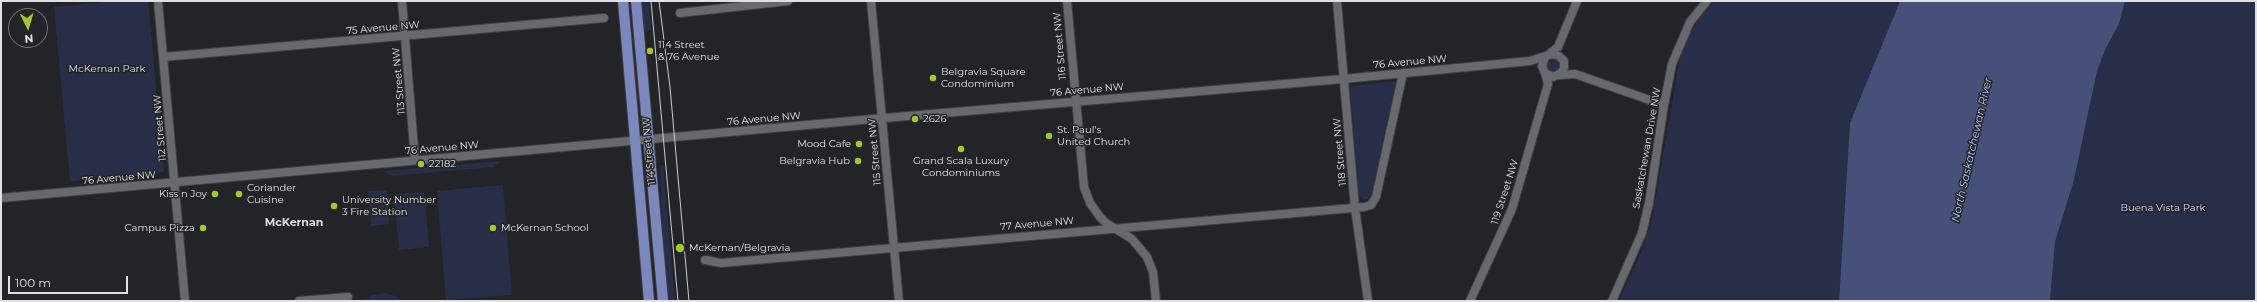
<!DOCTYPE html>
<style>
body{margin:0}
#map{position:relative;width:2257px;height:302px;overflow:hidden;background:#232428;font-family:Montserrat,sans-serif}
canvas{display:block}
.frame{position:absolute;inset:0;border:2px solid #e1e1e4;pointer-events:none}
.north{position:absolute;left:8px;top:8px;width:40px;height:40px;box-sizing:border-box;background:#232428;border:1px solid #6f7073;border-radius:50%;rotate:175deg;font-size:11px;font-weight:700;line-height:16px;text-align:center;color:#e1e1e4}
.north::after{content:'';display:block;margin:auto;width:14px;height:18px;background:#a2c929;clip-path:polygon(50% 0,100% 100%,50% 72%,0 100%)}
.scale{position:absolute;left:8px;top:276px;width:120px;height:18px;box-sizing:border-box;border:2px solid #e1e1e4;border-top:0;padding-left:5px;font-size:12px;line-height:14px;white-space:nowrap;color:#e1e1e4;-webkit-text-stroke:3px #232428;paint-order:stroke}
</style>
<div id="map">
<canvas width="2257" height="302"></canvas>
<div class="frame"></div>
<div class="north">N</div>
<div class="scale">100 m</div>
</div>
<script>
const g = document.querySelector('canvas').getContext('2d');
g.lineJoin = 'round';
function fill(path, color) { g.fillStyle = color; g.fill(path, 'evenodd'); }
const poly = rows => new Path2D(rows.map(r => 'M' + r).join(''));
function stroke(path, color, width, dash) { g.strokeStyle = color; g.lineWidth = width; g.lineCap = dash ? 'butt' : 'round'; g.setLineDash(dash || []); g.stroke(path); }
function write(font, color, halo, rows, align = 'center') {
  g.font = font + ' Montserrat,sans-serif'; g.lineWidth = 3; g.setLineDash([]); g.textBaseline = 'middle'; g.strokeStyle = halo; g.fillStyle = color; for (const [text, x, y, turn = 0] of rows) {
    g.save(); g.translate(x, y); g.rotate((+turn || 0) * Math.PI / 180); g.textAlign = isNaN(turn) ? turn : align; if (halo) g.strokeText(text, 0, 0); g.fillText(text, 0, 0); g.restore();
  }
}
const green = poly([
 [115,1,148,1,164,172,70,181,54,7],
 [641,1,649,1,651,31,644,32],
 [1714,1,1900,1,1850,123,1839,301,1619,301,1641,252,1652,219,1680,58,1684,44,1698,21],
 [2125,1,2256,1,2256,301,2050,301,2055,242,2074,180,2097,71,2106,48,2119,24],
 '1547 65a6 6 0 1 1 12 0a6 6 0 1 1-12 0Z',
 [1396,81,1371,195,1368,199,1363,199,1359,195,1350,86],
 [501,161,493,167,393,176,383,171],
 [660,165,663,165,664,176,675,301,668,301,663,243],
 [503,185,512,295,446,300,437,191],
 [387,190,389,224,371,226,368,191],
 [424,192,429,247,399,250,394,194],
 [384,293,395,296,402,301,363,301,373,295]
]);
const water = poly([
 [1900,1,2125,1,2119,24,2106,48,2097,71,2074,180,2055,242,2050,301,1839,301,1850,123]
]);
const minor = poly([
 [158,1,185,301],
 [402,1,415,160],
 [871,1,899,301],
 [1067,1,1084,187,1090,203,1100,217,1106,223,1132,239,1147,257,1153,272,1156,301],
 [1337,1,1355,208,1368,301],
 [680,13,788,1],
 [1548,55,1558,47,1577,1],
 [163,57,604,18],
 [1560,75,1575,74,1664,105],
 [1,198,873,119,1343,79,1530,61,1552,54,1559,56,1564,61,1564,68,1561,73,1553,77,1545,73,1542,66,1545,57],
 [705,260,721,263,1364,207,1371,205,1376,197,1403,73],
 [299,301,348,297],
 [1470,301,1512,209,1548,84,1545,73],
 [1612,301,1642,233,1649,203,1664,105,1672,64,1690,22,1707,1]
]);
const major = poly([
 [623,1,649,301],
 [636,1,663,301]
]);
const tram = poly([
 [651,1,678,301],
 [659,1,670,87,689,301]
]);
const markers = [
 [650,51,4,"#a2c929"],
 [933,78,4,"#a2c929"],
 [915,119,4,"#a2c929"],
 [1049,136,4,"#a2c929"],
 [859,144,4,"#a2c929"],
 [961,149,4,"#a2c929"],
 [858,161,4,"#a2c929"],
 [421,164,4,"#a2c929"],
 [215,194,4,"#a2c929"],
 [239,194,4,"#a2c929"],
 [334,206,4,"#a2c929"],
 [203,228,4,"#a2c929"],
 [493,228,4,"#a2c929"],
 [680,248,5,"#a2c929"]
];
const streetNames = [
 ["75 Avenue NW",383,28,-5],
 ["116 Street NW",1060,46,-95],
 ["76 Avenue NW",1410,62,-5],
 ["113 Street NW",399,81,-95],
 ["76 Avenue NW",1087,90,-5],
 ["76 Avenue NW",764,119,-5],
 ["112 Street NW",160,128,-95],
 ["76 Avenue NW",442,148,-5],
 ["Saskatchewan Drive NW",1647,148,-80],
 ["114 Street NW",649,151,-95],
 ["115 Street NW",875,152,-95],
 ["118 Street NW",1340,152,-95],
 ["76 Avenue NW",119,178,-5],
 ["119 Street NW",1505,192,-72],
 ["77 Avenue NW",1037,224,-5]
];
const poiNames = [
 ["114 Street",658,45],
 ["& 76 Avenue",658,57],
 ["Belgravia Square",941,72],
 ["Condominium",941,84],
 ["2626",923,119],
 ["St. Paul's",1057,130],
 ["United Church",1057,142],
 ["Mood Cafe",851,144,"right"],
 ["Belgravia Hub",850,161,"right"],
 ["Grand Scala Luxury",961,161,"center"],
 ["Condominiums",961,173,"center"],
 ["22182",429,164],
 ["Coriander",247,188],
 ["Cuisine",247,200],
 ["Kiss n Joy",207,194,"right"],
 ["University Number",342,200],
 ["3 Fire Station",342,212],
 ["Campus Pizza",195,228,"right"],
 ["McKernan School",501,228],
 ["McKernan/Belgravia",689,248]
];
const parkNames = [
 ["McKernan Park",107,69],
 ["Buena Vista Park",2163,208]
];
const waterNames = [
 ["North Saskatchewan River",1972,150,-77]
];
const neighbourhoodNames = [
 ["McKernan",294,223]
];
fill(green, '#282e48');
fill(water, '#465078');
stroke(minor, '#3f4043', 10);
stroke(major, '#3f4043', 12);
stroke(minor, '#68696e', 8);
stroke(major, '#7c88bd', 10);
stroke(tram, '#ccccd0', 1);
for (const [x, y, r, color] of markers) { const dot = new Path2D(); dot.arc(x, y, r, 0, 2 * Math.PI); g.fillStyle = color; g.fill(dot); stroke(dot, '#232428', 1.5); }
write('10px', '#e1e1e4', '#232428', streetNames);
write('10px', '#e1e1e4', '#232428', poiNames, 'left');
write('10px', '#d7defa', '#232428', parkNames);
write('italic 11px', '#b9c7fd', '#232428', waterNames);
write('bold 11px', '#dcdee3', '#232428', neighbourhoodNames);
</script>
